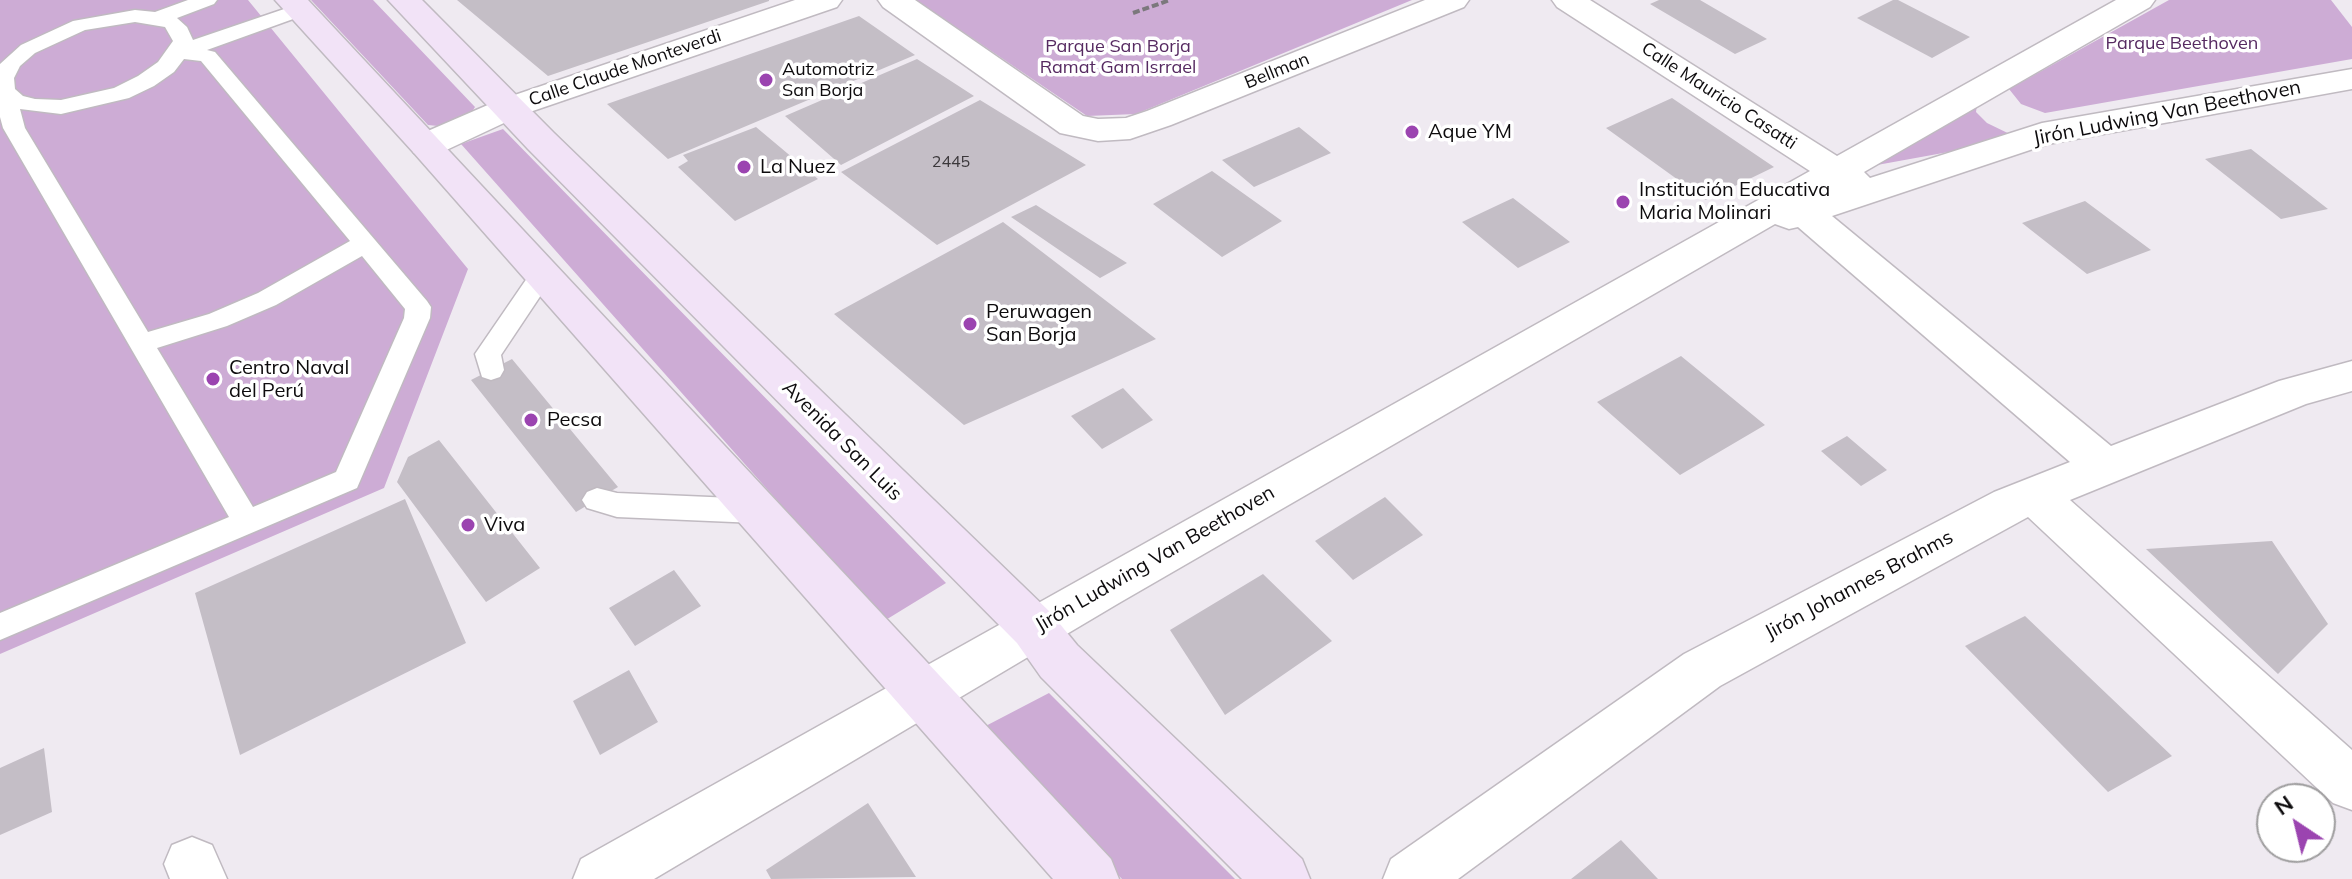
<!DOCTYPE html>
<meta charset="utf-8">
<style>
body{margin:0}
#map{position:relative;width:2352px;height:879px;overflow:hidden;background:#efeaf1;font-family:Mulish,sans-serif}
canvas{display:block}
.north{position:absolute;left:2256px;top:783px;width:80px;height:80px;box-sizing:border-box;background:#fff;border:2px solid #9e9d9e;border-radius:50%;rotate:325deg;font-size:22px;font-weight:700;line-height:32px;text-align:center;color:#0d0b0d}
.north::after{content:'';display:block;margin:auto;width:28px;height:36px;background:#9b44b0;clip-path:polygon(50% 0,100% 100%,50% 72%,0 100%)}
</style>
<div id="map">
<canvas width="2352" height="879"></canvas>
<div class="north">N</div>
</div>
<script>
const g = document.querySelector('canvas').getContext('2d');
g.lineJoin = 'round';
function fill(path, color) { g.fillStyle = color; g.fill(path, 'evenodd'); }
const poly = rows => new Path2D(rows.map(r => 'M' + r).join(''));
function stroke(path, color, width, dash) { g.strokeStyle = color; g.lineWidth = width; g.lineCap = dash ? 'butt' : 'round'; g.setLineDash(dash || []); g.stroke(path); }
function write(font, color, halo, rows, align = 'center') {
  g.font = font + ' Mulish,sans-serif'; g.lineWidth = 7; g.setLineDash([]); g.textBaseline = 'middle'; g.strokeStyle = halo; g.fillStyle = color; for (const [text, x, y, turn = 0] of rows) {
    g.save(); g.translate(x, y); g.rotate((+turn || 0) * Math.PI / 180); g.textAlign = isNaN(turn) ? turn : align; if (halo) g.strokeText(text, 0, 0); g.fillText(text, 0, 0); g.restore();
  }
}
const green = poly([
 [0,0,248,0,468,269,384,488,0,654],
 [311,0,373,0,475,107,468,118,448,127,428,125],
 [916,0,1412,0,1136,114,1087,116],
 [2169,0,2331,0,2352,27,2352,59,2045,113,2021,104,2009,89],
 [1977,105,1976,112,1987,123,2020,139,1877,165],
 [503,129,946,583,884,621,461,144],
 [1049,693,1235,879,1122,879,978,730]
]);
const building = poly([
 [457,0,769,0,769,1,548,76],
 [1659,0,1700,0,1767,39,1735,54,1650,4],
 [1893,0,1898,0,1970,37,1932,58,1857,18],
 [859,16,915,55,668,159,607,104],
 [917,59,974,96,841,165,785,116],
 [1672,98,1774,167,1706,200,1606,128],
 [980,100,1086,165,937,245,841,172],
 [756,127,818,179,735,221,678,167,688,161,683,155],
 [1299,127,1331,153,1254,187,1222,160],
 [2251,149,2328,209,2281,219,2205,159],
 [1212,171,1282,221,1222,257,1153,204],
 [1513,198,1570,242,1518,268,1462,222],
 [2085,201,2151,250,2087,274,2022,223],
 [1036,205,1127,263,1100,278,1011,217],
 [1003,222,1156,339,964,425,834,314],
 [1681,356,1765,425,1680,475,1597,402],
 [512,359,618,487,576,512,471,380],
 [1123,388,1153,420,1102,449,1071,416],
 [1847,436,1887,470,1861,486,1821,451],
 [439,440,540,568,486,602,397,482,408,457],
 [1385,497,1423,535,1353,580,1315,541],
 [405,499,466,643,240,755,195,593],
 [2272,541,2328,624,2278,674,2146,549],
 [674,570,701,606,635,646,609,608],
 [1263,574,1332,641,1225,715,1170,630],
 [2025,616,2172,756,2108,792,1965,646],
 [629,670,658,722,600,755,573,701],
 [44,748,52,812,0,835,0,768],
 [868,803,916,877,771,879,766,870],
 [1621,840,1658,879,1571,879]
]);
const path = poly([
 [1133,13,1170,0]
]);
const lane = poly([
 [188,0,217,0,214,4,177,18,187,27,193,40,293,6,307,6,310,10,307,14,207,50,215,52,427,301,431,307,430,318,357,488,0,640,0,613,229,517,3,128,0,117,0,64,21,45,73,21,135,10,155,12,188,0],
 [135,22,165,27,173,41,158,62,138,76,114,88,61,100,35,99,23,96,15,89,14,78,20,66,35,53,85,30,135,22],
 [184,59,201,61,350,241,258,293,209,314,148,332,25,128,20,109,61,114,129,98,154,86,174,72,184,59],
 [362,256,405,309,404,318,336,472,253,507,157,348,227,326,276,305,362,256],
 [543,265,552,268,555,274,501,355,504,370,500,377,491,380,482,377,475,354,534,268,543,265],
 [597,488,617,493,756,499,766,503,771,511,766,519,756,523,617,517,587,508,582,500,587,492,597,488]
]);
const street = poly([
 [795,0,842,0,837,7,521,115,440,153,427,156,414,153,409,145,414,137,497,101,795,0],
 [878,0,915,0,1083,116,1098,119,1126,118,1147,111,1425,0,1469,0,1464,7,1171,125,1130,139,1098,141,1060,133,883,7,878,0],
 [1552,0,1590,0,1837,156,2116,0,2155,0,2150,7,1864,172,1870,178,2042,123,2352,69,2352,89,2048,144,1832,216,2111,446,2279,381,2352,361,2352,391,2306,404,2070,500,2352,750,2352,810,2333,803,2028,517,1720,686,1458,879,1383,879,1391,859,1684,654,1994,492,2070,462,1798,227,1789,229,1775,224,1119,603,654,879,573,879,581,859,1810,171,1557,7,1552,0],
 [192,837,212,845,227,879,170,879,164,864,172,845,192,837]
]);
const secondary = poly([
 [275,0,308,0,1111,859,1119,879,1053,879,414,153,275,0],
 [388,0,422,0,554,133,1051,613,1077,645,1302,859,1310,879,1242,879,1041,677,1017,643,528,149,388,0]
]);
const markers = [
 [766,80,8,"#9b44b0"],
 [1412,132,8,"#9b44b0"],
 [744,167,8,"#9b44b0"],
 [1623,202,8,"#9b44b0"],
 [970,324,8,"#9b44b0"],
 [213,379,8,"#9b44b0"],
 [531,420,8,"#9b44b0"],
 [468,525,8,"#9b44b0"]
];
const numberNames = [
 ["2445",951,162]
];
const farParknames = [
 ["Parque Beethoven",2182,44],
 ["Parque San Borja",1118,47],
 ["Ramat Gam Isrrael",1118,68]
];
const farStreetnames = [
 ["Calle Claude Monteverdi",625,68,-19],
 ["Bellman",1277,71,-22],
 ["Calle Mauricio Casatti",1719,96,33]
];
const farPoinames = [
 ["Automotriz",782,70],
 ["San Borja",782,91]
];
const streetNames = [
 ["Jirón Ludwing Van Beethoven",2167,113,-11],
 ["Avenida San Luis",842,441,45],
 ["Jirón Ludwing Van Beethoven",1155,559,-30],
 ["Jirón Johannes Brahms",1859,585,-28]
];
const poiNames = [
 ["Aque YM",1428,132],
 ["La Nuez",760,167],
 ["Institución Educativa",1639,190],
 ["Maria Molinari",1639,213],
 ["Peruwagen",986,312],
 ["San Borja",986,335],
 ["Centro Naval",229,368],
 ["del Perú",229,391],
 ["Pecsa",547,420],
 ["Viva",484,525]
];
fill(green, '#cdacd5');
fill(building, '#c4bec6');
stroke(lane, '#c0bac1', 3);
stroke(street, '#c0bac1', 3);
stroke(secondary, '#c0bac1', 3);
stroke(path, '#7b787c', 4, [7, 3]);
fill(lane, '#fff');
fill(street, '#fff');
fill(secondary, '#f2e3f7');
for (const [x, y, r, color] of markers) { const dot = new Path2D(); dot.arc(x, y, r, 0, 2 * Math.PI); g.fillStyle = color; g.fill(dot); stroke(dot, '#fff', 3); }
write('16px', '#3b383b', null, numberNames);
write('18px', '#562a61', '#fff', farParknames);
write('18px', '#0d0b0d', '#fff', farStreetnames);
write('18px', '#0d0b0d', '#fff', farPoinames, 'left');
write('20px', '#0d0b0d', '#fff', streetNames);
write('20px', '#0d0b0d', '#fff', poiNames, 'left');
</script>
